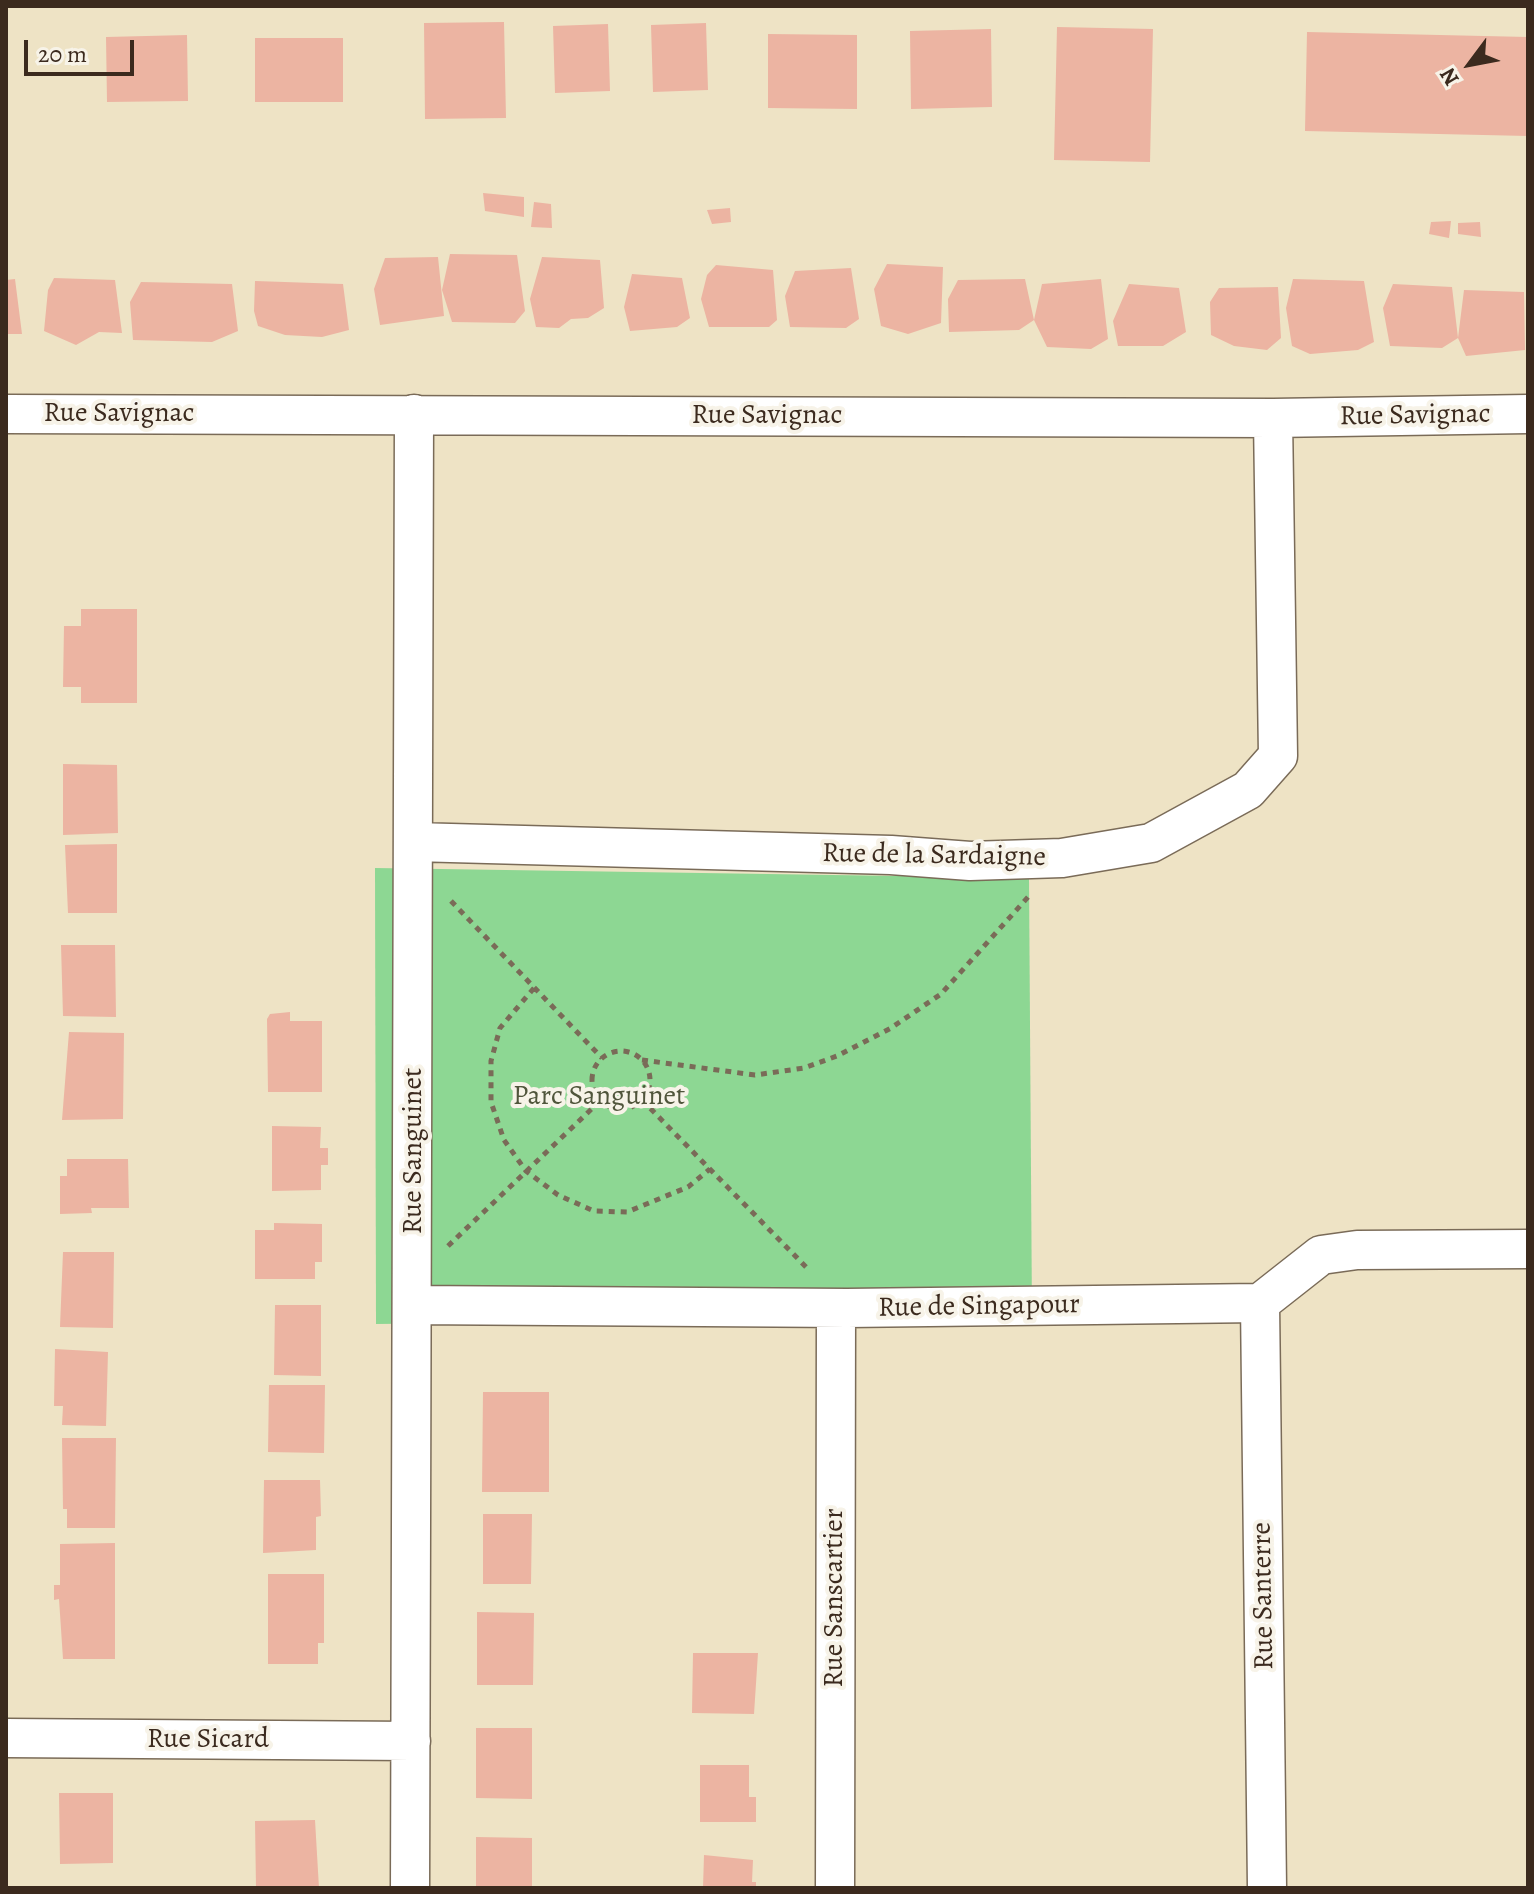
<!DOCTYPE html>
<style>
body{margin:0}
#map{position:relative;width:1534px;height:1894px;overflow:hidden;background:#eee3c5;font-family:Alegreya,serif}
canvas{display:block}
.frame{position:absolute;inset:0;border:8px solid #3b2a1e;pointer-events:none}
.north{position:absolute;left:1430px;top:24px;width:80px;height:80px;-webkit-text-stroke:6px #f7f3e8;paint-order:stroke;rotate:238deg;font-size:22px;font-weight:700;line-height:32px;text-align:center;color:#3b2a1e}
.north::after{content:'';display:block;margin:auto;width:28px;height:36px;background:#3b2a1e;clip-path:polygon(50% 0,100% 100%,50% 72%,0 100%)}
.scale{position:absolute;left:24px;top:40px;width:110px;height:36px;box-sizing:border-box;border:4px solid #3b2a1e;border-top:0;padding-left:10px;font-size:24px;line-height:28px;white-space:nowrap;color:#3b2a1e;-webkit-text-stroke:6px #f7f3e8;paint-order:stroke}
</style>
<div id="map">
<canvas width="1534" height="1894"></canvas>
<div class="frame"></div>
<div class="north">N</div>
<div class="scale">20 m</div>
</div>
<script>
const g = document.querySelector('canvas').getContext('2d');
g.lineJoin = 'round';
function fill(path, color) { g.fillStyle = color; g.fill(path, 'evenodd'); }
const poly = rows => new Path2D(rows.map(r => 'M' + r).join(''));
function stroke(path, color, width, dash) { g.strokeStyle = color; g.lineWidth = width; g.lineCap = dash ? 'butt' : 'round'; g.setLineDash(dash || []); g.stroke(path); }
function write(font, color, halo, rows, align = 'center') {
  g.font = font + ' Alegreya,serif'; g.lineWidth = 8; g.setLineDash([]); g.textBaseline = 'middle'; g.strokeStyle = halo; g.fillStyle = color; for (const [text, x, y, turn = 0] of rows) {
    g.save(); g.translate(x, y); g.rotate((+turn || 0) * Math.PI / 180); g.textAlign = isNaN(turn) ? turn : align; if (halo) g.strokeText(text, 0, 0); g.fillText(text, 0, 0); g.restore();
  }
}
const green = poly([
 [375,868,1029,878,1032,1317,376,1324]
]);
const building = poly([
 [504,22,506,118,425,119,424,23],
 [706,23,708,90,653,92,651,25],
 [608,24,610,91,555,93,553,26],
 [1057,27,1153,29,1150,162,1054,160],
 [991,29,992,107,911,109,910,31],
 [1307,32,1528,37,1528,136,1305,131],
 [768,34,857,35,857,109,768,108],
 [187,35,188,101,107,102,106,37],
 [255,38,343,38,343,102,255,102],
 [483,193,524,197,524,217,485,211],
 [534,202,551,204,552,228,531,227],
 [730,208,731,222,712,224,707,210],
 [1451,221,1449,238,1429,234,1431,222],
 [1480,222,1481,237,1458,234,1458,223],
 [450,254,517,255,525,311,515,323,452,322,442,290],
 [438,257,444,316,380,325,374,289,385,258],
 [542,257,600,260,604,308,588,318,571,319,559,328,536,327,530,299],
 [887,264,943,267,941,323,908,334,881,326,874,289],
 [716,265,773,270,777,320,769,327,709,327,701,299,707,275],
 [851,268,859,319,846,328,790,327,785,296,795,271],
 [632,274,682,278,690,318,677,327,630,331,624,307],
 [54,278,115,280,122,333,99,332,76,345,44,331,48,290],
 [15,279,22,334,6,334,6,280],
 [1025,279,1034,320,1019,330,949,332,948,299,958,280],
 [1101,279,1108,339,1091,349,1047,347,1034,320,1042,284],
 [1293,279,1364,281,1374,342,1358,350,1310,354,1292,346,1286,308],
 [255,281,343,284,349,330,322,337,285,335,258,326,254,311],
 [141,282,232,284,238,331,212,342,133,340,130,302],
 [1129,284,1179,288,1186,332,1163,346,1118,346,1113,321],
 [1393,284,1452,287,1458,338,1464,290,1524,292,1525,350,1466,356,1458,338,1442,348,1390,346,1383,308],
 [1278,287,1281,338,1267,350,1234,346,1211,335,1210,302,1219,288],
 [81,609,137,609,137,703,81,703,81,687,63,687,64,626,81,626],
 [63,764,117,765,118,833,63,835],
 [117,844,117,913,68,913,65,845],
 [61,945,115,945,116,1017,63,1016],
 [290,1012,290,1021,322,1021,322,1092,268,1092,267,1019,270,1014],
 [69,1032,124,1033,123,1119,62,1120],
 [272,1126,321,1127,320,1148,328,1148,328,1165,321,1165,321,1190,272,1191],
 [67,1159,128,1159,129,1208,91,1208,92,1213,60,1214,60,1176,67,1176],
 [274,1223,322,1224,322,1262,315,1262,315,1279,255,1279,255,1230,274,1230],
 [63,1252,114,1252,113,1328,60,1327],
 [275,1305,321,1305,321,1376,274,1375],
 [55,1349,108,1352,106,1426,62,1425,63,1406,54,1406],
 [269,1385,325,1385,324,1453,268,1452],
 [483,1392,549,1392,549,1492,482,1492],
 [62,1438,116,1438,115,1528,67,1528,67,1509,63,1509],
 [264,1480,320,1480,321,1516,316,1517,316,1550,263,1553],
 [483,1514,532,1514,531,1584,483,1584],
 [115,1543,115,1659,63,1659,59,1599,54,1600,54,1585,60,1585,60,1544],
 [268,1574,324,1574,324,1643,318,1643,318,1664,268,1664],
 [477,1612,534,1613,533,1685,477,1685],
 [693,1653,758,1653,754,1714,692,1713],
 [476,1728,532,1728,532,1799,476,1798],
 [700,1765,749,1765,749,1797,756,1797,756,1822,700,1822],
 [59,1793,113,1793,113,1863,60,1864],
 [315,1820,319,1888,256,1888,255,1821],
 [476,1837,532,1838,532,1888,476,1888],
 [704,1855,753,1860,752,1882,756,1882,756,1888,703,1888]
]);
const path = poly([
 [451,901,602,1058],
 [534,988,500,1028,491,1061,491,1102,504,1140,526,1171,558,1195,594,1211,627,1212,688,1187,710,1169],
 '592 1080a29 29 0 1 1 58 0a29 29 0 1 1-58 0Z',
 [642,1060,755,1075,804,1068,837,1056,891,1028,941,994,1029,896],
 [642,1100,809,1270],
 [448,1246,601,1100]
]);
const street = poly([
 [6,414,1273,418,1528,414],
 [414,842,891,855,970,861,1062,858,1151,843,1248,790,1278,756,1273,418],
 [1260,1303,1267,1888],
 [412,1305,847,1308,1260,1303,1321,1255,1357,1250,1528,1249],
 [6,1738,411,1741],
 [410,1888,414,414],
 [835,1888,836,1308]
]);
const streetNames = [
 ["Rue Savignac",119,414],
 ["Rue Savignac",767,416],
 ["Rue Savignac",1415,416,-1],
 ["Rue de la Sardaigne",934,856,1],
 ["Rue Sanguinet",414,1151,-90],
 ["Rue de Singapour",979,1307,-1],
 ["Rue Santerre",1264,1596,-91],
 ["Rue Sanscartier",835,1598,-90],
 ["Rue Sicard",208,1740]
];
const parkNames = [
 ["Parc Sanguinet",599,1097]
];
fill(green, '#8dd793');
fill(building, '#ecb4a2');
stroke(street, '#7a6b58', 41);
stroke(path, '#7a6b58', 5, [6, 6]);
stroke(street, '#fff', 38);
write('28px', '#3b2a1e', '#f7f3e8', streetNames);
write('28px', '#50553b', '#f7f3e8', parkNames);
</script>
